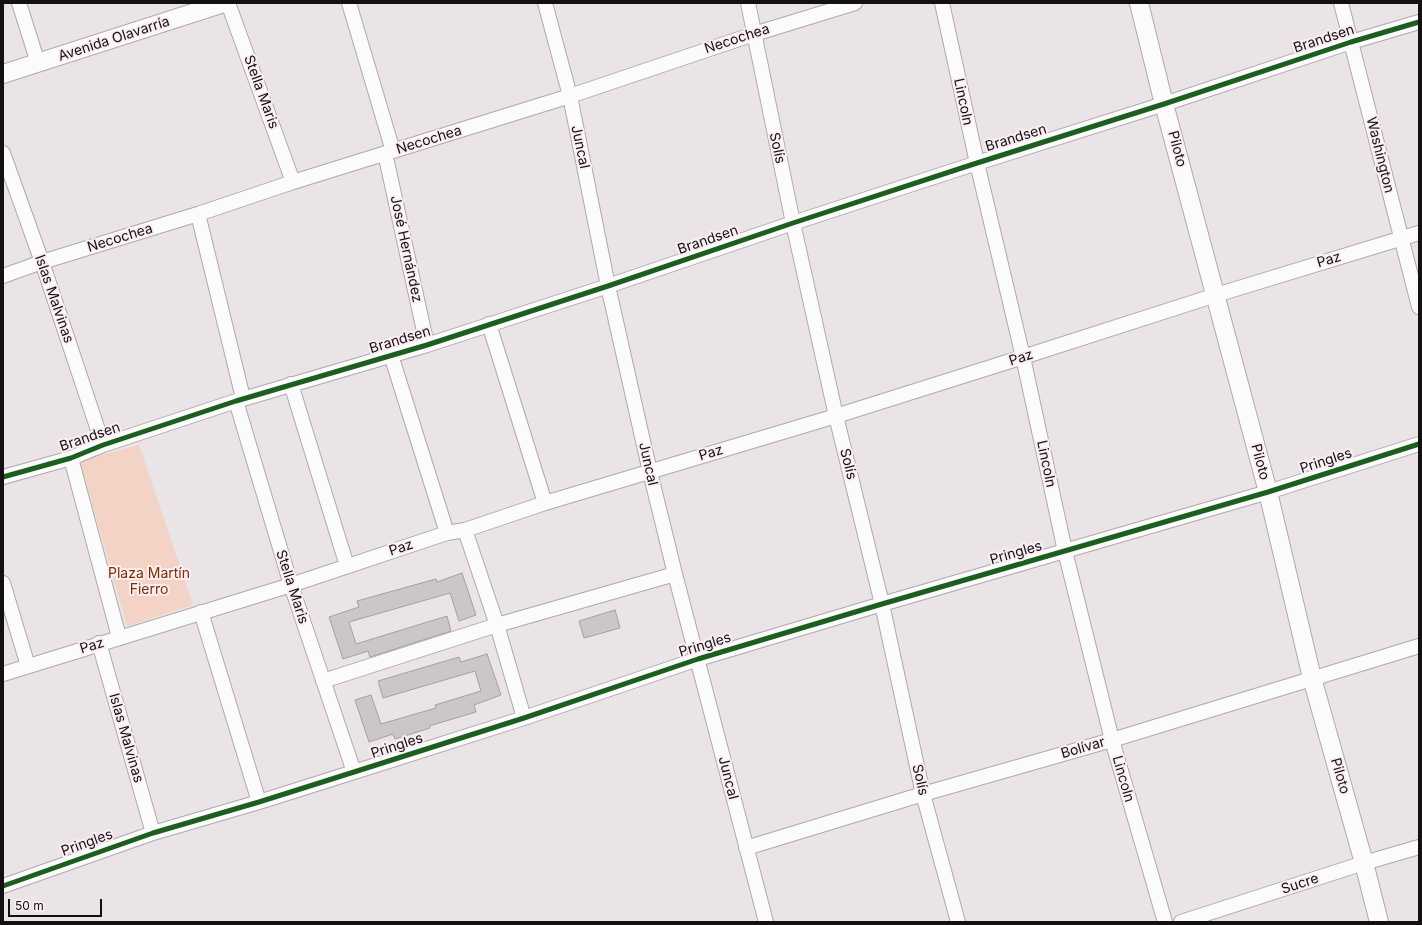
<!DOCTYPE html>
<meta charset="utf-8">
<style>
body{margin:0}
#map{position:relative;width:1422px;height:925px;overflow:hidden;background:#eae4e6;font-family:Inter,sans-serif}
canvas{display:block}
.frame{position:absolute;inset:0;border:4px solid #141011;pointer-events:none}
.scale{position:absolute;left:8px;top:899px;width:94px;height:18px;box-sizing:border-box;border:2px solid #141011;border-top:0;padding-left:5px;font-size:12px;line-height:14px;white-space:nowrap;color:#141011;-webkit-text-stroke:3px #fbeef2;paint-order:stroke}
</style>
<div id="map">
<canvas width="1422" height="925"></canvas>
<div class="frame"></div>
<div class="scale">50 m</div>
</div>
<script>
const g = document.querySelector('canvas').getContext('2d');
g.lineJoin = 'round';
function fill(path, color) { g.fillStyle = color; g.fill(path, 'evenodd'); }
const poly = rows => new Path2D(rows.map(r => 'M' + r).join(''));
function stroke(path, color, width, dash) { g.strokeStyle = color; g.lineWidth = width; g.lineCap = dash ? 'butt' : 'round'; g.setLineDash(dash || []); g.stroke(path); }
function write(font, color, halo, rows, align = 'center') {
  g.font = font + ' Inter,sans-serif'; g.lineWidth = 4; g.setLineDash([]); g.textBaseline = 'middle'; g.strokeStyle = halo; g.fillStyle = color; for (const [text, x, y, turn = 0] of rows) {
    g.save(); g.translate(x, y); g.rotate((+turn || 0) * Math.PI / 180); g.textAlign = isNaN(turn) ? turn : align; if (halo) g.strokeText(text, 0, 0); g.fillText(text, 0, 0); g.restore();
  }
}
const green = poly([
 [139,445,193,605,127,626,80,461]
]);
const building = poly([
 [462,573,476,615,459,621,450,593,349,622,356,644,447,616,451,631,370,657,368,651,343,659,329,617,359,607,357,601,436,579,437,582,462,573],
 [615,610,620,628,584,638,579,621,615,610],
 [487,654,501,695,474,705,476,712,429,726,430,728,395,739,393,734,369,742,355,700,371,695,381,724,436,708,435,705,481,691,475,671,383,698,378,681,459,657,461,662,487,654]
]);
const minor = poly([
 [19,3,38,63],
 [228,3,293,182],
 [349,3,393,151],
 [545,3,570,96,608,286,650,472,675,574,766,922],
 [748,3,793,223,836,416,882,604,923,794,958,922],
 [942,3,977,163,1023,357,1065,551,1112,740,1165,922],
 [1341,3,1419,307],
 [3,153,42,262,103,445],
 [385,153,427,345],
 [198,214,243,398],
 [3,276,42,262,198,214,293,182,570,96,754,34,855,3],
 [489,324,545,503],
 [391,355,447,533],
 [291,384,347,566],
 [236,401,291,585,354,772],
 [71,458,119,637],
 [3,477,71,458,103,445,236,401,427,345,608,286,793,223,977,163,1164,104,1351,42,1419,22],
 [465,530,497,625,524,718],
 [3,583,28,666],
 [201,612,259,802],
 [99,643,153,833],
 [3,674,291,585,447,533,465,530,545,503,836,416,1023,357,1216,295,1419,233],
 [323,681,497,625,675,574],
 [746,848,923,794,1112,740,1419,646],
 [3,886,153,833,259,802,354,772,524,718,698,659,882,604,1268,492,1419,444],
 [1181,922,1364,863,1419,847]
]);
const major = poly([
 [1139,3,1164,104,1268,492,1312,678,1364,863,1379,922],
 [3,74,224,3]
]);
const cycleway = poly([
 [3,477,71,458,103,445,236,401,427,345,608,286,793,223,977,163,1164,104,1351,42,1419,22],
 [3,886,153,833,259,802,354,772,524,718,698,659,882,604,1268,492,1419,444]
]);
const streetNames = [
 ["Avenida Olavarría",114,39,-18],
 ["Necochea",737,39,-18],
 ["Brandsen",1324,39,-18],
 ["Stella Maris",261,92,70],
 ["Lincoln",963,102,78],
 ["Brandsen",1016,138,-17],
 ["Necochea",429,140,-17],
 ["Juncal",580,147,78],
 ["Solís",777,148,78],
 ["Piloto",1177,149,75],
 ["Washington",1380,155,76],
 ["Necochea",120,238,-17],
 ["Brandsen",708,240,-19],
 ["José Hernández",406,249,78],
 ["Paz",1329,260,-17],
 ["Islas Malvinas",54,299,71],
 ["Brandsen",400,340,-17],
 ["Paz",1021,358,-18],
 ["Brandsen",90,437,-19],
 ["Paz",711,453,-17],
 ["Pringles",1326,461,-18],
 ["Piloto",1260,462,75],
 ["Juncal",648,464,77],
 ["Solís",848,464,76],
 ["Lincoln",1046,464,78],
 ["Paz",401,548,-18],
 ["Pringles",1016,553,-16],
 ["Stella Maris",292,587,72],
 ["Pringles",705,645,-17],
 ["Paz",92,646,-17],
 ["Islas Malvinas",126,738,74],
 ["Pringles",397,746,-18],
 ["Bolívar",1083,748,-16],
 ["Piloto",1340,776,74],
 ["Juncal",728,778,76],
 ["Lincoln",1123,779,74],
 ["Solís",920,780,77],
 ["Pringles",87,843,-20],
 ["Sucre",1300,884,-18]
];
const parkNames = [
 ["Plaza Martín",149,574],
 ["Fierro",149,590]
];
fill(green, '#f3d3c6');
fill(building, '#cbc7c9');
stroke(building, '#a39fa1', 1);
stroke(minor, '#aea9ab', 16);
stroke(major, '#aea9ab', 20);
stroke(minor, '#fcfbfb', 14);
stroke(major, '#fcfbfb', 18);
stroke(cycleway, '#1b5e20', 5);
write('14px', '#141011', '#fbeef2', streetNames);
write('14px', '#783000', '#fbeef2', parkNames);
</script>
